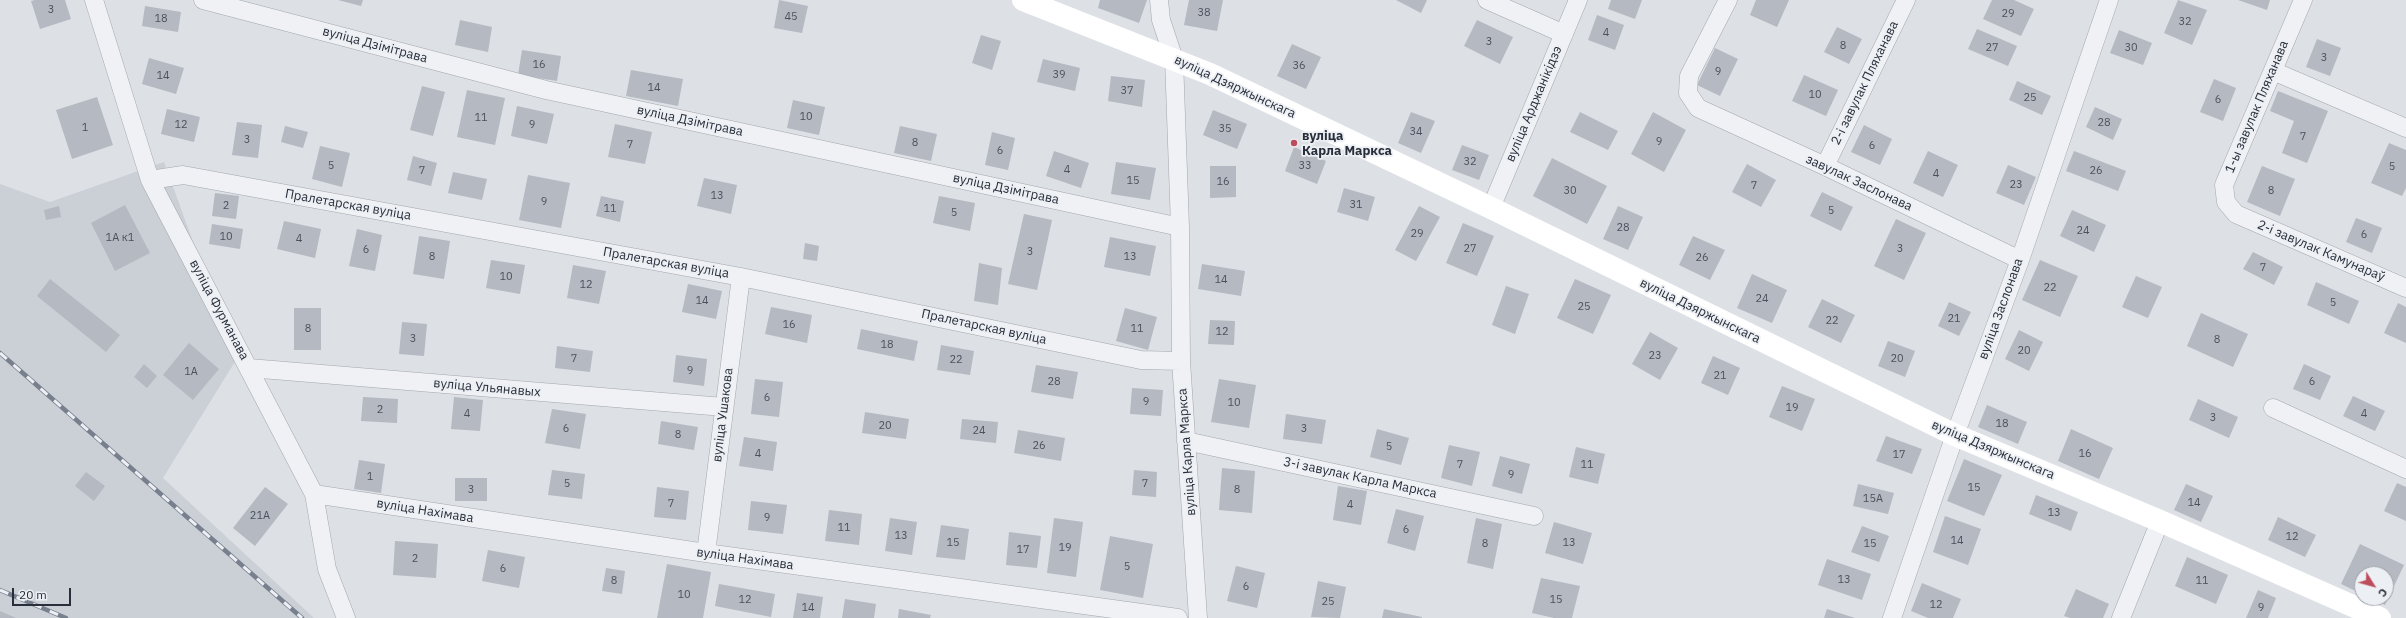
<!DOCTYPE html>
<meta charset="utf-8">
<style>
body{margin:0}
#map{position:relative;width:2406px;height:618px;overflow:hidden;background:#dde0e5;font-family:"IBM Plex Sans",sans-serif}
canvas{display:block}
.north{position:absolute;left:2354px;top:566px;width:40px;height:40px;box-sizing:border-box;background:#eceff3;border:1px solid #9ea2a9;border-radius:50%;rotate:127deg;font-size:11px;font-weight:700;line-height:16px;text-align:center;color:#282e3a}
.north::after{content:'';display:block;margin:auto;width:14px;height:18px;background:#be4d5c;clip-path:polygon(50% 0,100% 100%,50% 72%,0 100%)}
.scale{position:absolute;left:12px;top:588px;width:59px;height:18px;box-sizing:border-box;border:2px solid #282e3a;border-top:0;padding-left:5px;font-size:12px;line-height:14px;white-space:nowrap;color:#282e3a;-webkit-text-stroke:3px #eceff3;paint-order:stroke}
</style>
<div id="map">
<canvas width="2406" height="618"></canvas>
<div class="north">С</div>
<div class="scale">20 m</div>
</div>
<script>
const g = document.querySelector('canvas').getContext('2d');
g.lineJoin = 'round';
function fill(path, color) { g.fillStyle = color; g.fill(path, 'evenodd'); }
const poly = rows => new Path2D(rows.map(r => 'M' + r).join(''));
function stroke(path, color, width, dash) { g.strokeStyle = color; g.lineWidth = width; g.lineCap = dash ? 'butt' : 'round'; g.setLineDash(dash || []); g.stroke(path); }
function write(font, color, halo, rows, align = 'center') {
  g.font = font + ' "IBM Plex Sans",sans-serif'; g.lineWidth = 3.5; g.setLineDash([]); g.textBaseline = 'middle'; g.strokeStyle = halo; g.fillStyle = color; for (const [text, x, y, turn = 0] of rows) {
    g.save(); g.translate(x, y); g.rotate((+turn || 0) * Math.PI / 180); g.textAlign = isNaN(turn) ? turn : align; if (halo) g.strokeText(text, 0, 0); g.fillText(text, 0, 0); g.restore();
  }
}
const built = poly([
 [164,162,236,360,163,478,314,618,0,618,0,184,50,202]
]);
const building = poly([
 [35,0,65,0,71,19,40,29,31,1],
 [338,0,363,0,361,6],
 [779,0,808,6,802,33,774,28],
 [1100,0,1147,0,1139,23,1098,8],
 [1189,0,1223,0,1217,31,1184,25],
 [1396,0,1427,0,1421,13],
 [1611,0,1642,0,1635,19,1608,9],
 [1756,0,1789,0,1777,27,1750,15],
 [1992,0,2014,0,2034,9,2021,36,1983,19],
 [2178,0,2207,10,2192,45,2164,33],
 [2238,0,2270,0,2267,10],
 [145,6,181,12,178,32,142,26],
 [1597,15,1624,25,1615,50,1588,40],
 [460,20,492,27,488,52,455,45],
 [1477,20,1513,37,1500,64,1464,46],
 [1837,27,1862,39,1849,64,1824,52],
 [1977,29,2017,46,2008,66,1968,49],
 [2119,30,2152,43,2143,65,2110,53],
 [981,35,1001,41,992,70,972,63],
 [2317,39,2341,48,2330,76,2306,67],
 [1292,44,1321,57,1306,89,1277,76],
 [1715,48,1738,59,1720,96,1697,85],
 [522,50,561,56,557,81,518,75],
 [149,58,184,68,176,94,142,84],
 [1043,59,1080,68,1075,91,1037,82],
 [631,70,683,79,678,106,626,96],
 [1804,75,1838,90,1826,116,1792,101],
 [1111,76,1145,80,1142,107,1108,101],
 [2214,79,2236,88,2223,121,2200,112],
 [2017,81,2051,96,2042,115,2009,100],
 [422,86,445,92,433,136,410,130],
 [467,90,505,98,495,145,457,137],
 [2278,91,2328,111,2307,163,2282,153,2294,121,2270,111],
 [97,97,113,145,72,159,56,110],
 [793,100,825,107,819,135,787,128],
 [517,106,554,114,547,144,511,136],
 [2095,107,2122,119,2113,140,2086,127],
 [167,109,200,117,194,142,161,134],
 [1213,110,1247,124,1237,149,1203,135],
 [1411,112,1435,121,1421,153,1398,143],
 [1580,112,1618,131,1608,150,1570,132],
 [1653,112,1686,130,1664,172,1631,154],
 [237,122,262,125,258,158,232,155],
 [615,124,652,132,645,164,608,157],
 [1864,125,1892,139,1880,165,1851,152],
 [285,126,308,132,303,148,281,142],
 [900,126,937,134,931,161,894,153],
 [992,132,1015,138,1008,170,985,165],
 [2389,143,2406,150,2406,188,2402,196,2371,183],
 [1462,145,1489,155,1479,180,1452,170],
 [320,146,350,153,342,187,312,179],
 [1294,147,1326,161,1317,184,1285,171],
 [1054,151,1089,163,1081,188,1046,176],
 [1928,151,1958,165,1943,197,1913,183],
 [2074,151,2126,171,2118,191,2066,171],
 [413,156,437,163,431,186,407,180],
 [1552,158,1607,186,1587,224,1533,196],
 [1116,162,1156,168,1150,200,1111,194],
 [1747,164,1776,180,1761,207,1732,192],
 [2008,165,2036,177,2024,205,1996,193],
 [1210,166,1236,166,1236,197,1210,198],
 [2262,166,2295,179,2280,216,2247,202],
 [453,172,487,179,482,200,448,193],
 [528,175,570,183,561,228,519,220],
 [704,178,737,185,731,214,697,206],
 [1344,188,1375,197,1368,221,1337,212],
 [1822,192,1853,207,1841,231,1810,216],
 [215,193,239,196,236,219,212,216],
 [601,196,624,201,620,222,596,216],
 [939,196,975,203,970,231,933,223],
 [125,205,150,253,115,271,91,223],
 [59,206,61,217,46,220,44,210],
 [1419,206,1440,217,1416,261,1395,250],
 [1618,206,1643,217,1628,250,1603,239],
 [2072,210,2106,225,2094,252,2060,236],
 [1024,214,1052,220,1037,290,1008,284],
 [2356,218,2382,228,2372,253,2346,242],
 [1896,219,1926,233,1904,280,1874,266],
 [284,221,321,229,315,258,277,249],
 [1463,223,1494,236,1477,276,1446,263],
 [212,224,243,229,240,249,209,244],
 [357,229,382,235,375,271,349,266],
 [419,236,450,241,444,279,413,274],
 [1693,236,1725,250,1710,280,1679,265],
 [1110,237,1156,246,1150,276,1104,267],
 [805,243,819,246,817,261,803,259],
 [2253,252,2283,267,2274,285,2243,269],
 [491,260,525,265,520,294,486,288],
 [2040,260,2078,276,2060,317,2022,300],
 [979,263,1002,268,998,305,974,301],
 [1202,264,1245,271,1241,296,1198,289],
 [573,265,606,271,599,304,567,298],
 [1752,274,1787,290,1772,323,1737,308],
 [2136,276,2162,287,2148,318,2122,307],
 [50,279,120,335,106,352,37,296],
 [1575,279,1611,295,1593,334,1557,318],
 [2316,282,2359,301,2349,324,2307,305],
 [688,284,722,291,716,319,682,312],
 [1506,286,1529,294,1515,334,1492,325],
 [1822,299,1855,315,1841,343,1808,327],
 [1949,302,1971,312,1959,336,1938,326],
 [2398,303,2406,307,2406,343,2384,333],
 [771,307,812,315,807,343,765,334],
 [294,308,321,308,321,350,294,350],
 [1125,308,1157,317,1148,350,1116,341],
 [2201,313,2248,334,2233,367,2187,346],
 [1210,320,1235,321,1234,345,1208,344],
 [402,322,427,324,424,356,399,354],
 [861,329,918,341,914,361,857,349],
 [2019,330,2043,342,2029,371,2005,359],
 [1650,332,1678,348,1660,380,1632,364],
 [1888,341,1915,351,1905,377,1878,366],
 [189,343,219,369,193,400,163,375],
 [941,345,974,351,970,375,937,370],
 [557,346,593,351,590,372,555,368],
 [676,355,707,359,704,386,673,382],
 [1713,356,1740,368,1728,395,1701,383],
 [144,364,157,376,147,388,134,377],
 [2304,364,2331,376,2320,400,2293,389],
 [1036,365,1078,372,1073,399,1031,392],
 [755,379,783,382,779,417,751,414],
 [1219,379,1256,385,1249,428,1211,422],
 [1782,386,1815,399,1802,431,1769,417],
 [1132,388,1163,390,1161,416,1130,414],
 [2353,396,2385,411,2375,431,2343,416],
 [363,397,398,399,397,423,361,421],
 [454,397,483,400,480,431,451,429],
 [2198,399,2238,417,2229,438,2189,420],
 [1987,405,2027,422,2018,444,1978,427],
 [552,409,586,414,580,449,545,443],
 [865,412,909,419,906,439,862,433],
 [1286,414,1326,420,1322,444,1283,439],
 [962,419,998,422,996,443,960,439],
 [661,421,698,427,694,450,658,444],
 [1377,429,1409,438,1401,465,1370,457],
 [2071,429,2113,448,2099,479,2058,461],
 [1018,430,1065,438,1061,461,1014,453],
 [1886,436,1922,449,1912,474,1876,461],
 [744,437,777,442,773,471,739,466],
 [1449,445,1480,452,1472,486,1441,478],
 [1576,447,1605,454,1598,484,1569,477],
 [1500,456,1530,464,1522,494,1492,486],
 [1964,459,2002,475,1984,516,1947,501],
 [359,460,385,464,381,493,354,489],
 [1222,468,1255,471,1252,513,1219,510],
 [552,470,585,474,582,499,548,495],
 [1134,470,1157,472,1156,497,1132,495],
 [86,472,105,486,94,501,75,486],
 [455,478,487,478,487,501,455,501],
 [2397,483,2406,487,2406,521,2384,511],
 [1858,484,1894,493,1888,514,1853,506],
 [2186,484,2213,496,2201,522,2174,510],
 [1338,486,1367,491,1361,525,1333,520],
 [265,487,288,504,255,546,233,528],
 [657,487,689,491,686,520,654,517],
 [2036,495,2078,512,2071,531,2029,514],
 [751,501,787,505,783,534,748,530],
 [1396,509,1424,516,1415,551,1387,543],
 [829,510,862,514,859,545,825,541],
 [1945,516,1981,529,1968,565,1933,552],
 [2278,517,2316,535,2305,557,2268,540],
 [890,518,917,522,912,555,885,551],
 [1054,518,1083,522,1076,577,1047,573],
 [1476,518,1502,524,1493,569,1467,563],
 [1554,522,1592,533,1583,564,1545,553],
 [941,525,969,529,965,560,936,557],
 [1862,526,1889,536,1879,562,1851,552],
 [1009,532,1041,536,1037,568,1006,565],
 [1110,536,1153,544,1143,598,1100,590],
 [395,541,438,544,436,578,393,575],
 [2360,544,2404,565,2385,605,2370,598,2386,598,2386,574,2362,574,2362,594,2341,584],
 [488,550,525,557,519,588,482,581],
 [2187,557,2228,575,2216,604,2175,586],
 [1827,559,1871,574,1862,600,1818,585],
 [667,564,711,572,703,618,657,618],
 [1236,566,1265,573,1257,608,1227,601],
 [606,568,625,571,622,594,602,591],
 [1541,578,1580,586,1572,618,1554,618,1532,613],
 [1318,581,1346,587,1340,618,1311,617],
 [1922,583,1961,599,1953,618,1928,618,1911,611],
 [719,584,775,594,771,617,715,606],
 [2076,589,2109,604,2103,618,2070,618,2064,616],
 [2258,590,2276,598,2268,618,2246,618],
 [797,593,823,597,820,618,793,618],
 [845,599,876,604,874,618,842,618],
 [899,609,931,615,930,618,898,618],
 [1384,609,1422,617,1422,618,1382,618],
 [1827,609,1855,618,1824,618],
 [0,611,16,618,0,618]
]);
const street = poly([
 [94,0,150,180,314,494,327,569,346,618],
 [203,0,546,90,1180,227],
 [1159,0,1161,20,1174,59,1180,227,1181,361,1198,618],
 [1487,0,1564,34],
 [1728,0,1689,76,1688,93,1698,108,1825,166,2020,260],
 [2303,0,2224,185,2226,202,2236,214,2406,288],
 [2273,71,2406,128],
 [1825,166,1906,0],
 [150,180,183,175,741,277,1141,360,1181,361],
 [1491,208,1578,0],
 [249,368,724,407],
 [2273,408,2406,469],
 [1186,441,1534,516],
 [314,494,706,553,1178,618],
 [706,553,741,277],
 [1892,618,1955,435,2020,260,2109,0],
 [2121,618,2160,521]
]);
const secondary = poly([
 [1023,0,1210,74,1491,208,1955,435,2160,521,2380,618]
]);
const rail = poly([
 [0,353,302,618],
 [0,590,66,618]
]);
const markers = [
 [1294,143,4,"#be4d5c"]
];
const numberNames = [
 ["3",51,10],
 ["38",1204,13],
 ["29",2008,14],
 ["45",791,17],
 ["18",161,19],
 ["32",2185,22],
 ["4",1606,33],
 ["3",1489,42],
 ["8",1843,46],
 ["27",1992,48],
 ["30",2131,48],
 ["3",2324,58],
 ["16",539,65],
 ["36",1299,66],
 ["9",1718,72],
 ["39",1059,75],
 ["14",163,76],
 ["14",654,88],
 ["37",1127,91],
 ["10",1815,95],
 ["25",2030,98],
 ["6",2218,100],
 ["10",806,117],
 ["11",481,118],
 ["28",2104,123],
 ["12",181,125],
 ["9",532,125],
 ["1",85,128],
 ["35",1225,129],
 ["34",1416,132],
 ["7",2303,137],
 ["3",247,140],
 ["9",1659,142],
 ["8",915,143],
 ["7",630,145],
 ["6",1872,146],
 ["6",1000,151],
 ["32",1470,162],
 ["5",331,166],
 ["33",1305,166],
 ["5",2392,167],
 ["4",1067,170],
 ["7",422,171],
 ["26",2096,171],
 ["4",1936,174],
 ["15",1133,181],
 ["16",1223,182],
 ["23",2016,185],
 ["7",1754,186],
 ["30",1570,191],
 ["8",2271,191],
 ["13",717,196],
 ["9",544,202],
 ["31",1356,205],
 ["2",226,206],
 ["11",610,209],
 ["5",1831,211],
 ["5",954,213],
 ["28",1623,228],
 ["24",2083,231],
 ["29",1417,234],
 ["6",2364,235],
 ["10",226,237],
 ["1А к1",120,238],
 ["4",299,239],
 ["27",1470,249],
 ["3",1900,249],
 ["6",366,250],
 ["3",1030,252],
 ["8",432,257],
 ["13",1130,257],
 ["26",1702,258],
 ["7",2263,268],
 ["10",506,277],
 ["14",1221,280],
 ["12",586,285],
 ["22",2050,288],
 ["24",1762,299],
 ["14",702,301],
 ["5",2333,303],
 ["25",1584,307],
 ["21",1954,319],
 ["22",1832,321],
 ["16",789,325],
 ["8",308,329],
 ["11",1137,329],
 ["12",1222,332],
 ["3",413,339],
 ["8",2217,340],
 ["18",887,345],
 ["20",2024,351],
 ["23",1655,356],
 ["7",574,359],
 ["20",1897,359],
 ["22",956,360],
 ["9",690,371],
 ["1А",191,372],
 ["21",1720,376],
 ["28",1054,382],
 ["6",2312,382],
 ["6",767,398],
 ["9",1146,402],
 ["10",1234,403],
 ["19",1792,408],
 ["2",380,410],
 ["4",467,414],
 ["4",2364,414],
 ["3",2213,418],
 ["18",2002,424],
 ["20",885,426],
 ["6",566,429],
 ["3",1304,429],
 ["24",979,431],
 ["8",678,435],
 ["26",1039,446],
 ["5",1389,447],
 ["4",758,454],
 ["16",2085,454],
 ["17",1899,455],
 ["7",1460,465],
 ["11",1587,465],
 ["9",1511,475],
 ["1",370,477],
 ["5",567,484],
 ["7",1145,484],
 ["15",1974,488],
 ["3",471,490],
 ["8",1237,490],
 ["15А",1873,499],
 ["14",2194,503],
 ["7",671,504],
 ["4",1350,505],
 ["13",2054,513],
 ["21А",260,516],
 ["9",767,518],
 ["11",844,528],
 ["6",1406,530],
 ["13",901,536],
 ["12",2292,537],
 ["14",1957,541],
 ["15",953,543],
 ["13",1569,543],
 ["8",1485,544],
 ["15",1870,544],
 ["19",1065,548],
 ["17",1023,550],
 ["2",415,559],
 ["5",1127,567],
 ["6",503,569],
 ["13",1844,580],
 ["8",614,581],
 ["11",2202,581],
 ["6",1246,587],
 ["10",684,595],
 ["12",745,600],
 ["15",1556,600],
 ["25",1328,602],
 ["12",1936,605],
 ["14",808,608],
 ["9",2261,608]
];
const streetNames = [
 ["вуліца Дзімітрава",375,45,15],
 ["2-і завулак Пляханава",1865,83,-64],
 ["вуліца Дзяржынскага",1235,87,25],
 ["вуліца Арджанікідзэ",1534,104,-67],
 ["1-ы завулак Пляханава",2257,107,-67],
 ["вуліца Дзімітрава",690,121,12],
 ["завулак Заслонава",1859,183,25],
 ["вуліца Дзімітрава",1006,189,12],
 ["Пралетарская вуліца",348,205,10],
 ["2-і завулак Камунараў",2321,251,23],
 ["Пралетарская вуліца",666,263,10],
 ["вуліца Заслонава",2001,309,-70],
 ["вуліца Фурманава",219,310,62],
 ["вуліца Дзяржынскага",1700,311,26],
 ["Пралетарская вуліца",984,327,12],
 ["вуліца Ульянавых",487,388,5],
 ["вуліца Ушакова",723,415,-83],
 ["вуліца Дзяржынскага",1993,450,23],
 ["вуліца Карла Маркса",1187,452,-94],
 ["3-і завулак Карла Маркса",1360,478,12],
 ["вуліца Нахімава",425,511,9],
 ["вуліца Нахімава",745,559,8]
];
const poiNames = [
 ["вуліца",1302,136],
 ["Карла Маркса",1302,151]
];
fill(built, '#cbcfd6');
fill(building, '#b5b9c1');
stroke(street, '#a3a7ae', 19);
stroke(street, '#eff1f4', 18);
stroke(secondary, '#fff', 22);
stroke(rail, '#787f8d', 4.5);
stroke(rail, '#eceff3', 3, [9]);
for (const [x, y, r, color] of markers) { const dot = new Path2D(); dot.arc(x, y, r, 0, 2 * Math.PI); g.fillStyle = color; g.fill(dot); stroke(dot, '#eceff3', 1.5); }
write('11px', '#4b515c', null, numberNames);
write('13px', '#282e3a', '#eceff3', streetNames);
write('bold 13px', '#282e3a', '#eceff3', poiNames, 'left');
</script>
